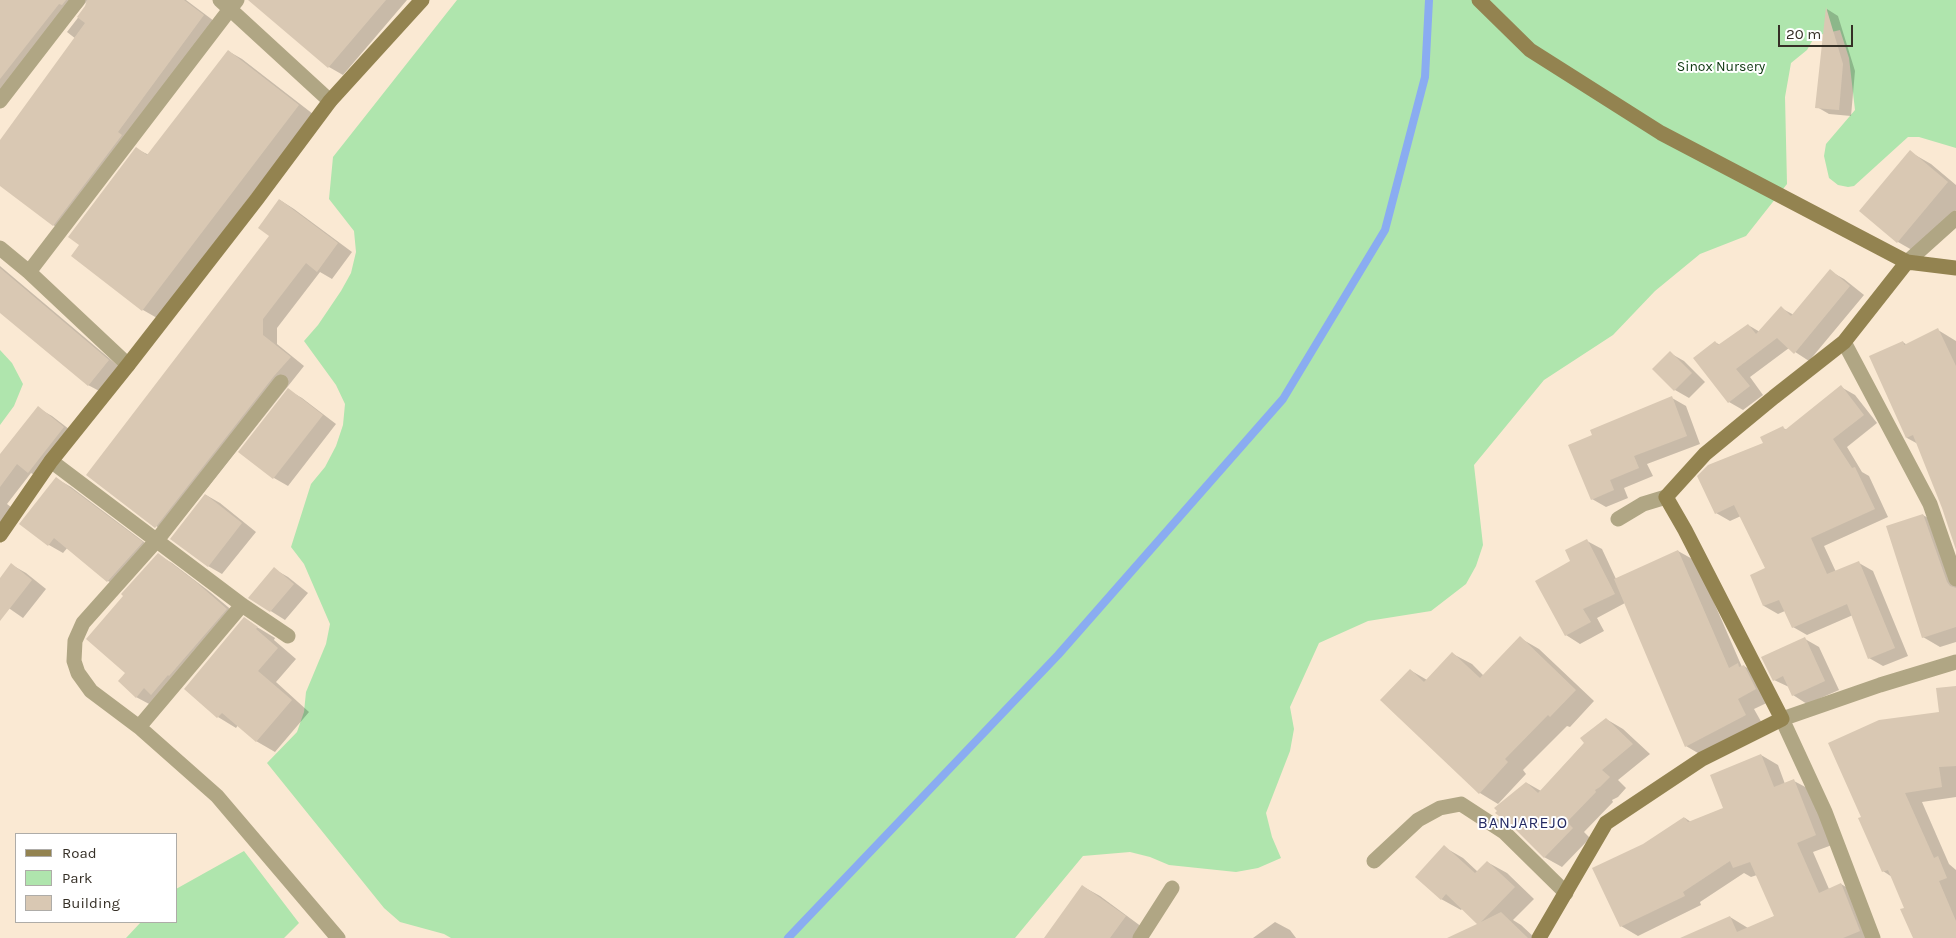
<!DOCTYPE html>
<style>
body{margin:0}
#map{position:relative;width:1956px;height:938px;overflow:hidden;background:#fae9d3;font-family:Karla,sans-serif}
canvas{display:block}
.legend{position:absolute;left:15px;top:833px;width:162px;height:90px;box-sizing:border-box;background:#fff;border:1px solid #aeaca8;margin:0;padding:6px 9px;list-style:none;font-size:15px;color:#352f26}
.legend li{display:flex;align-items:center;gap:10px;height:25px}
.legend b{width:25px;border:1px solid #aeaca8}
.scale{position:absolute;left:1778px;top:25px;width:75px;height:22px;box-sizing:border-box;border:2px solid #352f26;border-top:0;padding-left:6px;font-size:15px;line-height:18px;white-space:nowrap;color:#352f26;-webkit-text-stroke:4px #fff;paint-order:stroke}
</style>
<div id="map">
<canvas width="1956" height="938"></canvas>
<ul class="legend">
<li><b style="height:6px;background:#938350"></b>Road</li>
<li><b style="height:14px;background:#afe5ad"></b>Park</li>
<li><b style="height:14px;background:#d9c8b3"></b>Building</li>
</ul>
<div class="scale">20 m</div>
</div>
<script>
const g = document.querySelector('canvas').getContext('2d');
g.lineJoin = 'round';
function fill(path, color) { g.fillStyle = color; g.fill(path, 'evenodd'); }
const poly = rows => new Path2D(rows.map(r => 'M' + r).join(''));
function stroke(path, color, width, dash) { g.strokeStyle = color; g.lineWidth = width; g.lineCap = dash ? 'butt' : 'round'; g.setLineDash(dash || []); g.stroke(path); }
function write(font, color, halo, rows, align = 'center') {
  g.font = font + ' Karla,sans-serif'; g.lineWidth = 4; g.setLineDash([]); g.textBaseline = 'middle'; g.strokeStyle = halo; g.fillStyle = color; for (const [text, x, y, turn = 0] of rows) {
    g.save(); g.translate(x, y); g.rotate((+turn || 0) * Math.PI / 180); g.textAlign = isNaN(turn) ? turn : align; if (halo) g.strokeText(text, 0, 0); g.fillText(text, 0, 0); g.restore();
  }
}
const green = poly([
 [457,0,1956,0,1956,148,1919,137,1908,137,1854,186,1848,187,1838,185,1829,178,1824,156,1826,144,1855,110,1849,58,1840,30,1815,36,1807,50,1791,63,1785,97,1787,184,1746,236,1700,254,1655,291,1613,335,1544,380,1474,465,1483,545,1476,566,1466,584,1431,611,1368,621,1319,643,1290,707,1294,729,1290,751,1266,813,1272,837,1281,858,1258,868,1236,872,1169,865,1150,857,1130,852,1083,856,1015,938,451,938,444,934,400,922,384,908,267,763,297,732,304,712,306,692,326,644,330,624,304,564,291,547,311,484,325,467,336,446,343,425,345,404,336,385,304,341,318,325,341,291,351,273,356,252,354,231,329,199,333,157],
 [0,350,12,363,23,384,14,406,0,425],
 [244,851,299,923,284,938,126,938,141,922,176,922,176,889]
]);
const shadow = poly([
 [0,0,186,0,218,24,67,233,53,225,0,185,0,142,76,39,67,32,87,6,88,0,0,104],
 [269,0,407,0,343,75,329,67],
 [1827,9,1838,16,1855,71,1851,116,1829,114,1817,107],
 [228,51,242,59,313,114,157,318,143,310,81,245,137,149,149,155],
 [1910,152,1931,164,1956,185,1956,210,1919,254,1898,242,1861,211],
 [280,200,294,209,352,252,332,279,320,272,277,328,277,344,304,366,170,535,156,526,271,236],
 [0,266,122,369,103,393,88,385,0,311],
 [1830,271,1844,279,1864,295,1809,361,1789,348,1750,377,1763,395,1743,410,1729,402,1715,342,1720,345,1748,325,1760,332,1781,308,1794,315],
 [1938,330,1956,341,1956,547,1943,507,1918,444,1907,438,1903,342,1907,345],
 [1670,353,1684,361,1705,382,1689,398,1675,390],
 [1841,387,1855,395,1877,423,1847,447,1862,472,1869,476,1888,517,1824,546,1836,572,1859,563,1873,571,1908,656,1883,666,1869,658,1853,615,1807,635,1793,627,1785,611,1778,614,1764,606,1752,575,1766,569,1741,516,1730,521,1716,513,1765,444,1783,428,1787,430],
 [288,390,302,398,336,424,288,486,274,478,240,452],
 [1672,398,1686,406,1700,444,1647,464,1653,476,1624,488,1628,498,1606,507,1592,499],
 [38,408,52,416,78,436,43,480,31,473,7,504,16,511,0,531,0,456],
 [57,479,71,487,156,551,122,589,108,581,68,547,63,553,49,545,21,523],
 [206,495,220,503,256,532,222,574,208,566],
 [1923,515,1940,525,1956,572,1956,642,1940,647,1923,637],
 [1587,541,1602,549,1616,579,1678,551,1696,561,1742,667,1744,666,1761,676,1773,700,1754,709,1763,725,1703,756,1686,746,1625,603,1597,618,1604,631,1580,644,1566,635,1572,562],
 [158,555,172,563,210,592,240,617,151,705,136,697,127,672],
 [12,565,26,573,46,589,23,618,0,602,0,580],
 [274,569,288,577,308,593,285,620,250,598],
 [244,619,275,638,274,640,296,659,276,682,309,712,275,752,256,741,238,725,236,728,218,717],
 [1520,638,1539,649,1594,701,1570,727,1567,726,1523,770,1526,774,1498,804,1480,793,1410,670,1427,680,1453,654,1472,664,1484,676],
 [1805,639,1819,647,1839,690,1807,704,1793,695,1789,687,1774,680],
 [1956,687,1956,797,1922,802,1949,864,1956,870,1956,938,1914,938,1906,908,1892,877,1883,871,1860,819,1940,713],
 [1606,719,1623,729,1650,754,1618,780,1626,788,1618,797,1612,800,1613,802,1584,832,1590,838,1562,867,1544,857,1527,783,1541,791],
 [1761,755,1778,765,1785,784,1794,781,1811,790,1832,845,1813,852,1829,889,1841,884,1858,894,1876,938,1683,938,1730,917,1748,928,1775,916,1757,875,1751,877,1744,873,1700,902,1701,905,1638,936,1621,926,1644,845,1685,818,1691,822,1725,808],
 [1444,847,1463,858,1478,872,1487,862,1507,873,1534,899,1513,920,1521,925,1535,938,1462,938,1479,924,1463,908,1461,910,1441,899],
 [1082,886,1100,896,1142,927,1135,938,1046,938],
 [1275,922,1290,930,1296,938,1253,938]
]);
const stream = poly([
 [788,938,1058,655,1283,399,1385,230,1425,77,1429,0]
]);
const building = poly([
 [0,0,66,0,62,5,59,4,0,79],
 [87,0,184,0,204,15,118,132,122,135,53,226,0,186,0,140,85,23,77,17,85,6],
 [248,0,386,0,328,68],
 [1826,7,1843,64,1839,110,1815,108],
 [228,50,299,105,142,311,71,256,79,245,68,237,136,147,147,155],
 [1910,150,1948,182,1897,243,1859,211],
 [279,199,338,243,317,272,306,263,263,319,263,335,291,357,274,376,155,528,86,475,269,236,258,228],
 [0,268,109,360,88,386,0,313],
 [1830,269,1850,286,1794,354,1777,338,1736,369,1750,386,1728,403,1693,358,1715,341,1718,345,1748,324,1756,334,1781,306,1791,316],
 [1938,328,1956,366,1956,550,1942,508,1913,435,1906,438,1869,356,1903,341,1904,345],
 [1670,351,1692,373,1674,391,1652,369],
 [1841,385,1864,415,1833,439,1852,468,1855,467,1875,509,1811,538,1827,574,1859,561,1895,648,1868,659,1847,604,1792,628,1779,600,1763,606,1750,575,1765,568,1734,505,1715,514,1697,476,1708,465,1763,443,1760,437,1783,426,1785,430],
 [288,388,323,415,273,479,238,452],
 [1672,396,1687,436,1634,456,1639,468,1610,480,1614,490,1591,500,1568,445,1592,435,1590,430],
 [38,406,64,427,28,473,17,464,0,487,0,454],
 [56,477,143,542,107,582,54,538,48,546,19,524],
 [205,494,242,523,208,567,170,539],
 [1923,514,1947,582,1950,586,1956,588,1956,627,1922,638,1886,526],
 [1587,539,1615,594,1583,609,1591,622,1565,636,1535,581,1570,561,1565,550],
 [1678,550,1729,668,1738,663,1739,667,1744,665,1756,689,1738,699,1746,715,1685,747,1614,579],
 [158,553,196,582,227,609,169,676,168,675,151,695,144,688,136,698,118,681,125,673,86,639,123,596,121,594],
 [11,563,32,580,0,621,0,578],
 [274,567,294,584,270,612,248,598],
 [244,617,258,627,256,629,278,648,258,671,292,700,256,742,222,713,217,718,184,689],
 [1520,636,1576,690,1550,717,1548,715,1505,759,1508,762,1479,794,1380,700,1410,669,1424,682,1452,652,1480,678],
 [1805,637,1825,681,1792,696,1783,676,1773,681,1761,657],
 [1956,686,1956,766,1939,767,1942,787,1905,793,1934,858,1938,856,1947,878,1939,881,1956,921,1956,938,1913,938,1900,909,1904,908,1888,870,1882,872,1858,818,1861,817,1828,743,1879,720,1939,712,1936,688],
 [1606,718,1633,744,1602,770,1610,777,1600,787,1595,790,1596,792,1567,822,1573,828,1544,858,1511,825,1495,813,1497,811,1494,808,1526,782,1538,793,1584,743,1580,738],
 [1761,754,1774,787,1794,779,1816,835,1797,843,1819,893,1841,883,1860,931,1843,938,1680,938,1730,916,1737,932,1774,916,1750,862,1733,868,1730,861,1683,892,1685,896,1620,927,1592,868,1643,844,1684,817,1688,822,1723,808,1710,775],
 [1444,845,1475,873,1487,861,1515,887,1481,922,1501,912,1528,938,1447,938,1477,924,1446,894,1441,900,1415,877],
 [1082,885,1126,916,1110,938,1044,938]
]);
const street = poly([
 [220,0,330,101],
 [0,101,78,0],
 [0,248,29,272,128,365],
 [1907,262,1956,218],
 [29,272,237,0],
 [1844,342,1930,504,1956,579],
 [281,382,157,540,83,623,75,641,74,661,78,673,91,691,139,727,217,796,338,938],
 [51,461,242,605,288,636],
 [1618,519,1643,504,1666,497],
 [139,727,242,605],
 [1374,861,1418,820,1440,808,1461,804,1504,832,1566,893],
 [1140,938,1172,888],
 [1873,938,1825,812,1782,719,1880,685,1956,662]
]);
const secondary = poly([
 [1479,0,1530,50,1661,133,1907,262,1956,268],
 [0,535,51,461,128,365,257,199,330,101,422,0],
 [1539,938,1606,823,1702,759,1782,719,1685,530,1666,497,1705,454,1774,397,1844,342,1907,262]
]);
const parkNames = [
 ["Sinox Nursery",1721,67]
];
const quarterNames = [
 ["BANJAREJO",1523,823]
];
fill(green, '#afe5ad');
fill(shadow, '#0003');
stroke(stream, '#8aacf1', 8);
fill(building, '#d9c8b3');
stroke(street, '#b0a684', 15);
stroke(secondary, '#938350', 15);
write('14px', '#0e3810', '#fff', parkNames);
g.letterSpacing = '1px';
write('16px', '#252b64', '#fff', quarterNames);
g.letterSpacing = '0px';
</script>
